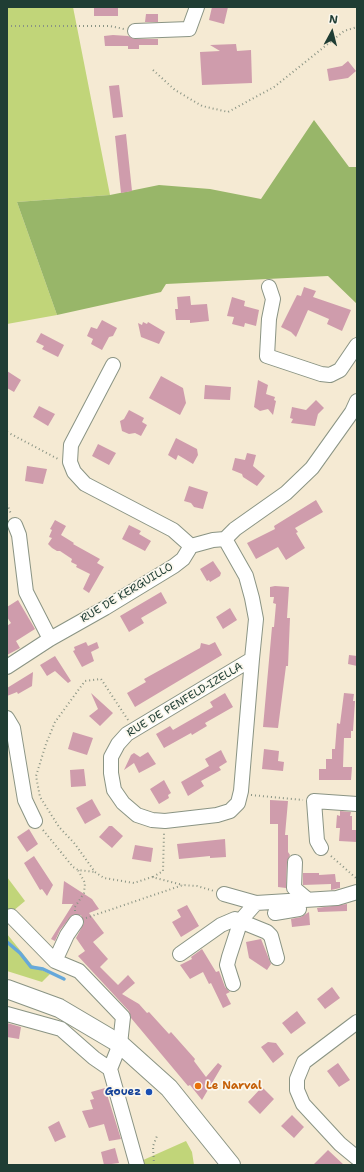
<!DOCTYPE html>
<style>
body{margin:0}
#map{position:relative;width:364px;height:1172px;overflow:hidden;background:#f5ead3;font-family:"Shantell Sans",sans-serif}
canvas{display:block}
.frame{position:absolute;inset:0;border:8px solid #1f3d34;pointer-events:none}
.north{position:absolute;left:312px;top:12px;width:40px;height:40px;-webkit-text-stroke:3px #fbf7ec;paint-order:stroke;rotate:7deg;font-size:11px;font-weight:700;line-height:16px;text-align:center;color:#1f3d34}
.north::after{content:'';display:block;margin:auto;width:14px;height:18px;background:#1f3d34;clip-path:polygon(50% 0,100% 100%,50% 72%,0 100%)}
</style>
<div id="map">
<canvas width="364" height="1172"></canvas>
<div class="frame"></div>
<div class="north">N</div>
</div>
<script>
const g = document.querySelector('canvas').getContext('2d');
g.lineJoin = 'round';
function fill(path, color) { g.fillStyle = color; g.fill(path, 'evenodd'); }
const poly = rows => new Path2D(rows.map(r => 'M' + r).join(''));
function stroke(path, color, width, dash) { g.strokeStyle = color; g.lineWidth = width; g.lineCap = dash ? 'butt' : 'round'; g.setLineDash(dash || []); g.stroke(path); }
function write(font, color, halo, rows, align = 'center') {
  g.font = font + ' "Shantell Sans",sans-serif'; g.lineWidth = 3.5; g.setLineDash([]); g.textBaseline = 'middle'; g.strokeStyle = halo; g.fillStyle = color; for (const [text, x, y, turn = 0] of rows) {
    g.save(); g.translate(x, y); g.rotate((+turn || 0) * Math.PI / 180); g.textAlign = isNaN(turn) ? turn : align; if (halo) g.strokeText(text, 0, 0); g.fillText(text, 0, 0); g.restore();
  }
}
const green = poly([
 [7,7,73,7,110,195,17,202,57,315,7,324],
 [7,877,25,901,7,916],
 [7,934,32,965,50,974,42,982,7,971],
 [186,1141,192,1152,194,1165,142,1165,141,1161]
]);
const forest = poly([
 [314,120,349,167,357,167,357,304,328,276,166,284,161,292,57,315,17,202,110,195,159,185,210,189,261,199]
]);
const stream = poly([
 [7,942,20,953,31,967,43,969,64,979]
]);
const building = poly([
 [94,7,118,7,118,16,94,16],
 [212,7,228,7,224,24,209,20],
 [146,14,158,14,158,22,145,22],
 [113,35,128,36,135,39,158,39,158,45,139,45,139,49,128,49,128,46,105,46,104,36],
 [236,44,237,51,251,50,252,83,202,85,200,52,220,51,210,45],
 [348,61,356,71,348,78,329,81,327,69,342,66],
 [119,85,123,117,113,118,109,86],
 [126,134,132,191,121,193,115,136],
 [304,287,316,291,313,297,351,310,342,331,327,324,329,319,308,310,296,337,291,332,281,327,297,295,301,296],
 [190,296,191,305,207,304,209,321,190,323,190,320,176,320,175,309,178,309,177,297],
 [232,297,245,301,244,306,259,310,256,326,245,323,244,327,232,324,234,317,227,316],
 [102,320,117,328,113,336,109,337,102,350,91,344,93,339,87,336,91,327,97,329],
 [143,322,147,324,148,322,165,332,159,344,141,337,138,323,142,325],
 [41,333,64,345,58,357,42,349,44,346,36,342],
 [7,371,21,380,14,392,7,388],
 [161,376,183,388,186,403,180,415,149,398],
 [258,380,268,385,266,394,275,397,274,400,276,401,273,415,268,409,260,411,254,407],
 [205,385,231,387,230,400,204,399],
 [316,400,324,408,318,414,315,426,291,423,293,419,290,418,292,407,306,410],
 [39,406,55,414,48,426,33,417],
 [129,410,144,418,142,422,147,425,141,436,135,433,129,434,122,431,120,421,124,419],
 [176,438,197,449,198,455,193,464,178,455,176,460,168,455],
 [98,444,116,453,109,465,92,456],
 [247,453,256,455,253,466,265,476,257,486,243,477,242,474,232,470,235,458,245,460],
 [27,466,47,469,43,484,25,481],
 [189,486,208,492,203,509,194,507,191,503,184,501],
 [316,500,323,512,295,528,298,532,296,533,305,548,286,560,278,547,256,559,247,543,275,529,274,526],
 [55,520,66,526,61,535,74,543,73,544,100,559,97,563,104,567,89,593,83,589,90,574,76,567,77,565,71,562,72,559,60,551,57,551,52,548,48,544,52,538,49,537,52,530,50,529],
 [129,525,141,531,139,534,151,541,145,551,122,539],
 [213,561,221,573,220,576,210,582,209,580,207,581,200,569],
 [275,586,289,587,287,618,290,618,288,666,286,666,278,728,263,727,272,627,274,627,276,604,273,603,274,597,270,597,270,587],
 [161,592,167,603,141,618,144,623,129,632,120,616],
 [18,600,35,629,16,641,20,648,7,655,7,626,11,623,7,617,7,607],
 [230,608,237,620,223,629,216,617],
 [86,642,88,646,97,642,99,648,91,652,94,661,82,667,73,651,75,650,74,647],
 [215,642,222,655,135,707,127,693,146,682,144,679,200,648,201,643,209,645],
 [349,655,357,656,357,666,348,664],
 [55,656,71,681,68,683,55,671,47,676,40,665],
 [33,672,32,686,18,694,17,692,7,696,7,688],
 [91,693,113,713,100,726,89,716,98,709],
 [225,693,233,707,205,723,207,726,192,735,191,733,164,748,156,734,170,726,173,730,213,707,210,702],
 [344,693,354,694,353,701,355,701,353,731,351,731,351,738,344,738,343,767,352,767,351,780,319,780,319,769,326,769,326,759,332,759,332,749,335,749,337,723,340,724],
 [73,732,93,738,87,755,68,749],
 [264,749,279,751,278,761,284,762,283,771,262,769],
 [221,750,227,762,219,767,221,770,201,781,204,786,188,796,181,782,209,766,205,759],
 [148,752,156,764,139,773,134,763,124,770,131,755,134,753,140,757],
 [84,769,86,786,71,787,70,770],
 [164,780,171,793,168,795,169,798,159,804,150,789],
 [92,799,101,815,85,824,76,808],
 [270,800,288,801,285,835,288,835,288,852,290,855,287,862,286,888,278,887,278,824,270,824],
 [340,811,351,812,350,816,352,816,352,830,357,830,357,842,339,841,340,828,336,828,337,815,340,816],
 [109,826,112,826,123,836,112,848,99,837],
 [29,829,38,844,27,852,17,837],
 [225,839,226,857,210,858,210,856,179,859,177,844],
 [135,845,153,848,151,862,132,859],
 [34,856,53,885,47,896,42,889,40,890,24,863],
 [303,873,319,873,319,875,335,874,336,882,340,882,340,888,331,890,331,884,303,885],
 [64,881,92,899,99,909,89,913,104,933,93,942,108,959,100,967,118,985,128,975,135,983,122,994,139,1004,147,1013,149,1012,169,1034,171,1032,195,1059,194,1061,206,1077,218,1063,222,1066,202,1100,190,1085,188,1086,131,1018,129,1011,78,956,85,951,76,938,84,923,81,915,72,915,60,930,55,941,51,939,73,904,62,904],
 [347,904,347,911,318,912,317,908],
 [187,905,199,926,181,937,172,922,181,917,177,910],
 [309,912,310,925,292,927,291,919,301,917],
 [261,939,271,964,267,970,249,958,246,942],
 [202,949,216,972,219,971,225,987,230,992,226,994,231,1004,223,1008,211,983,209,984,203,972,190,979,180,965,192,959,191,957],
 [332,987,340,998,325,1009,317,999],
 [297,1011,306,1023,291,1034,282,1023],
 [7,1023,21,1027,19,1039,7,1037],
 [268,1042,276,1043,284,1054,273,1063,261,1047],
 [338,1063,350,1080,339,1087,327,1071],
 [262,1087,274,1099,260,1114,248,1102],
 [105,1088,121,1139,109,1141,104,1124,89,1128,82,1111,93,1109,90,1100,94,1099,91,1092],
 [292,1115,304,1127,294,1138,281,1126],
 [59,1121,66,1137,55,1142,48,1127],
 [115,1148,119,1163,104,1165,101,1152],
 [328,1150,344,1165,313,1165]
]);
const path = poly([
 [7,26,110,26,124,29],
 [153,70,175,90,202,106,228,112,274,87,344,31,357,27],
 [7,432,58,459],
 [7,504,11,514],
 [128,720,101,679,85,681,55,722,46,744,36,776,40,797,59,827,75,844,95,872,104,878,134,883,152,877,183,885],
 [251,795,303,800],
 [43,830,73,867,78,870,95,872],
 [331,856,357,879],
 [153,877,163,871,164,833],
 [75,911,75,907,84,893,85,883,78,870],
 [86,918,183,885,197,886,214,891],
 [154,1165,153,1146,157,1136]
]);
const minor = poly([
 [135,31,189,29,197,7],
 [269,287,273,299,269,319,267,356,321,374,330,375,340,370,357,345],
 [113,365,71,445,70,462,74,472,85,484,173,530,191,546],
 [15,525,19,535,26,592,50,639],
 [225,539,246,576,252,598,256,619,252,659,127,734,118,744,111,757,111,773,114,790,123,803,137,815,152,820,165,821,217,815,230,811,238,803,241,791,252,659],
 [7,667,50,639,105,608,174,566,183,559,191,546,213,540,225,539,235,529,286,493,312,468,352,412,357,401],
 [7,718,13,728,25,800,35,821],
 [321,848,317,841,314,801,357,804],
 [295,862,294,888,307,899],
 [224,894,256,903,337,898,357,892],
 [275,913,299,909],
 [11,916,55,961,79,971,123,1017,120,1044,110,1069,137,1165],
 [180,954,221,925,235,919,267,932,271,936,277,958],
 [55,961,67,935,76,922],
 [233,984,227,965,229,957,241,920,256,903],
 [7,1014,61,1029,94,1058,110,1069],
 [357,1022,304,1062,297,1079,297,1090,303,1104,340,1144,357,1158]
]);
const major = poly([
 [7,989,59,1008,120,1044,169,1088,231,1165]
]);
const markers = [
 [198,1086,4,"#e8710a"],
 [149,1092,4,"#1a4fb4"]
];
const streetNames = [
 ["RUE DE KERGUILLO",127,593,-31],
 ["RUE DE PENFELD-IZELLA",185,700,-31]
];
const foodNames = [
 ["Le Narval",206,1086]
];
const transitNames = [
 ["Gouez",141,1092]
];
fill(green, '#c1d579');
fill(forest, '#98b669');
stroke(stream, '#66a8da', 3.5);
fill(building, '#cf9cac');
stroke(minor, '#8a9484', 16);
stroke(major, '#8a9484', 20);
stroke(path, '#8a9484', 2, [1, 3]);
stroke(minor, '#fff', 14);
stroke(major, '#fff', 18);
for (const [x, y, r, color] of markers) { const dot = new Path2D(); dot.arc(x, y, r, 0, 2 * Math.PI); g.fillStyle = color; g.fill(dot); stroke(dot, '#fbf7ec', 1.5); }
write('11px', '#1f3d34', '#fbf7ec', streetNames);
write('bold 11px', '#c56008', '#fbf7ec', foodNames, 'left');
write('bold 11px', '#164399', '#fbf7ec', transitNames, 'right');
</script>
